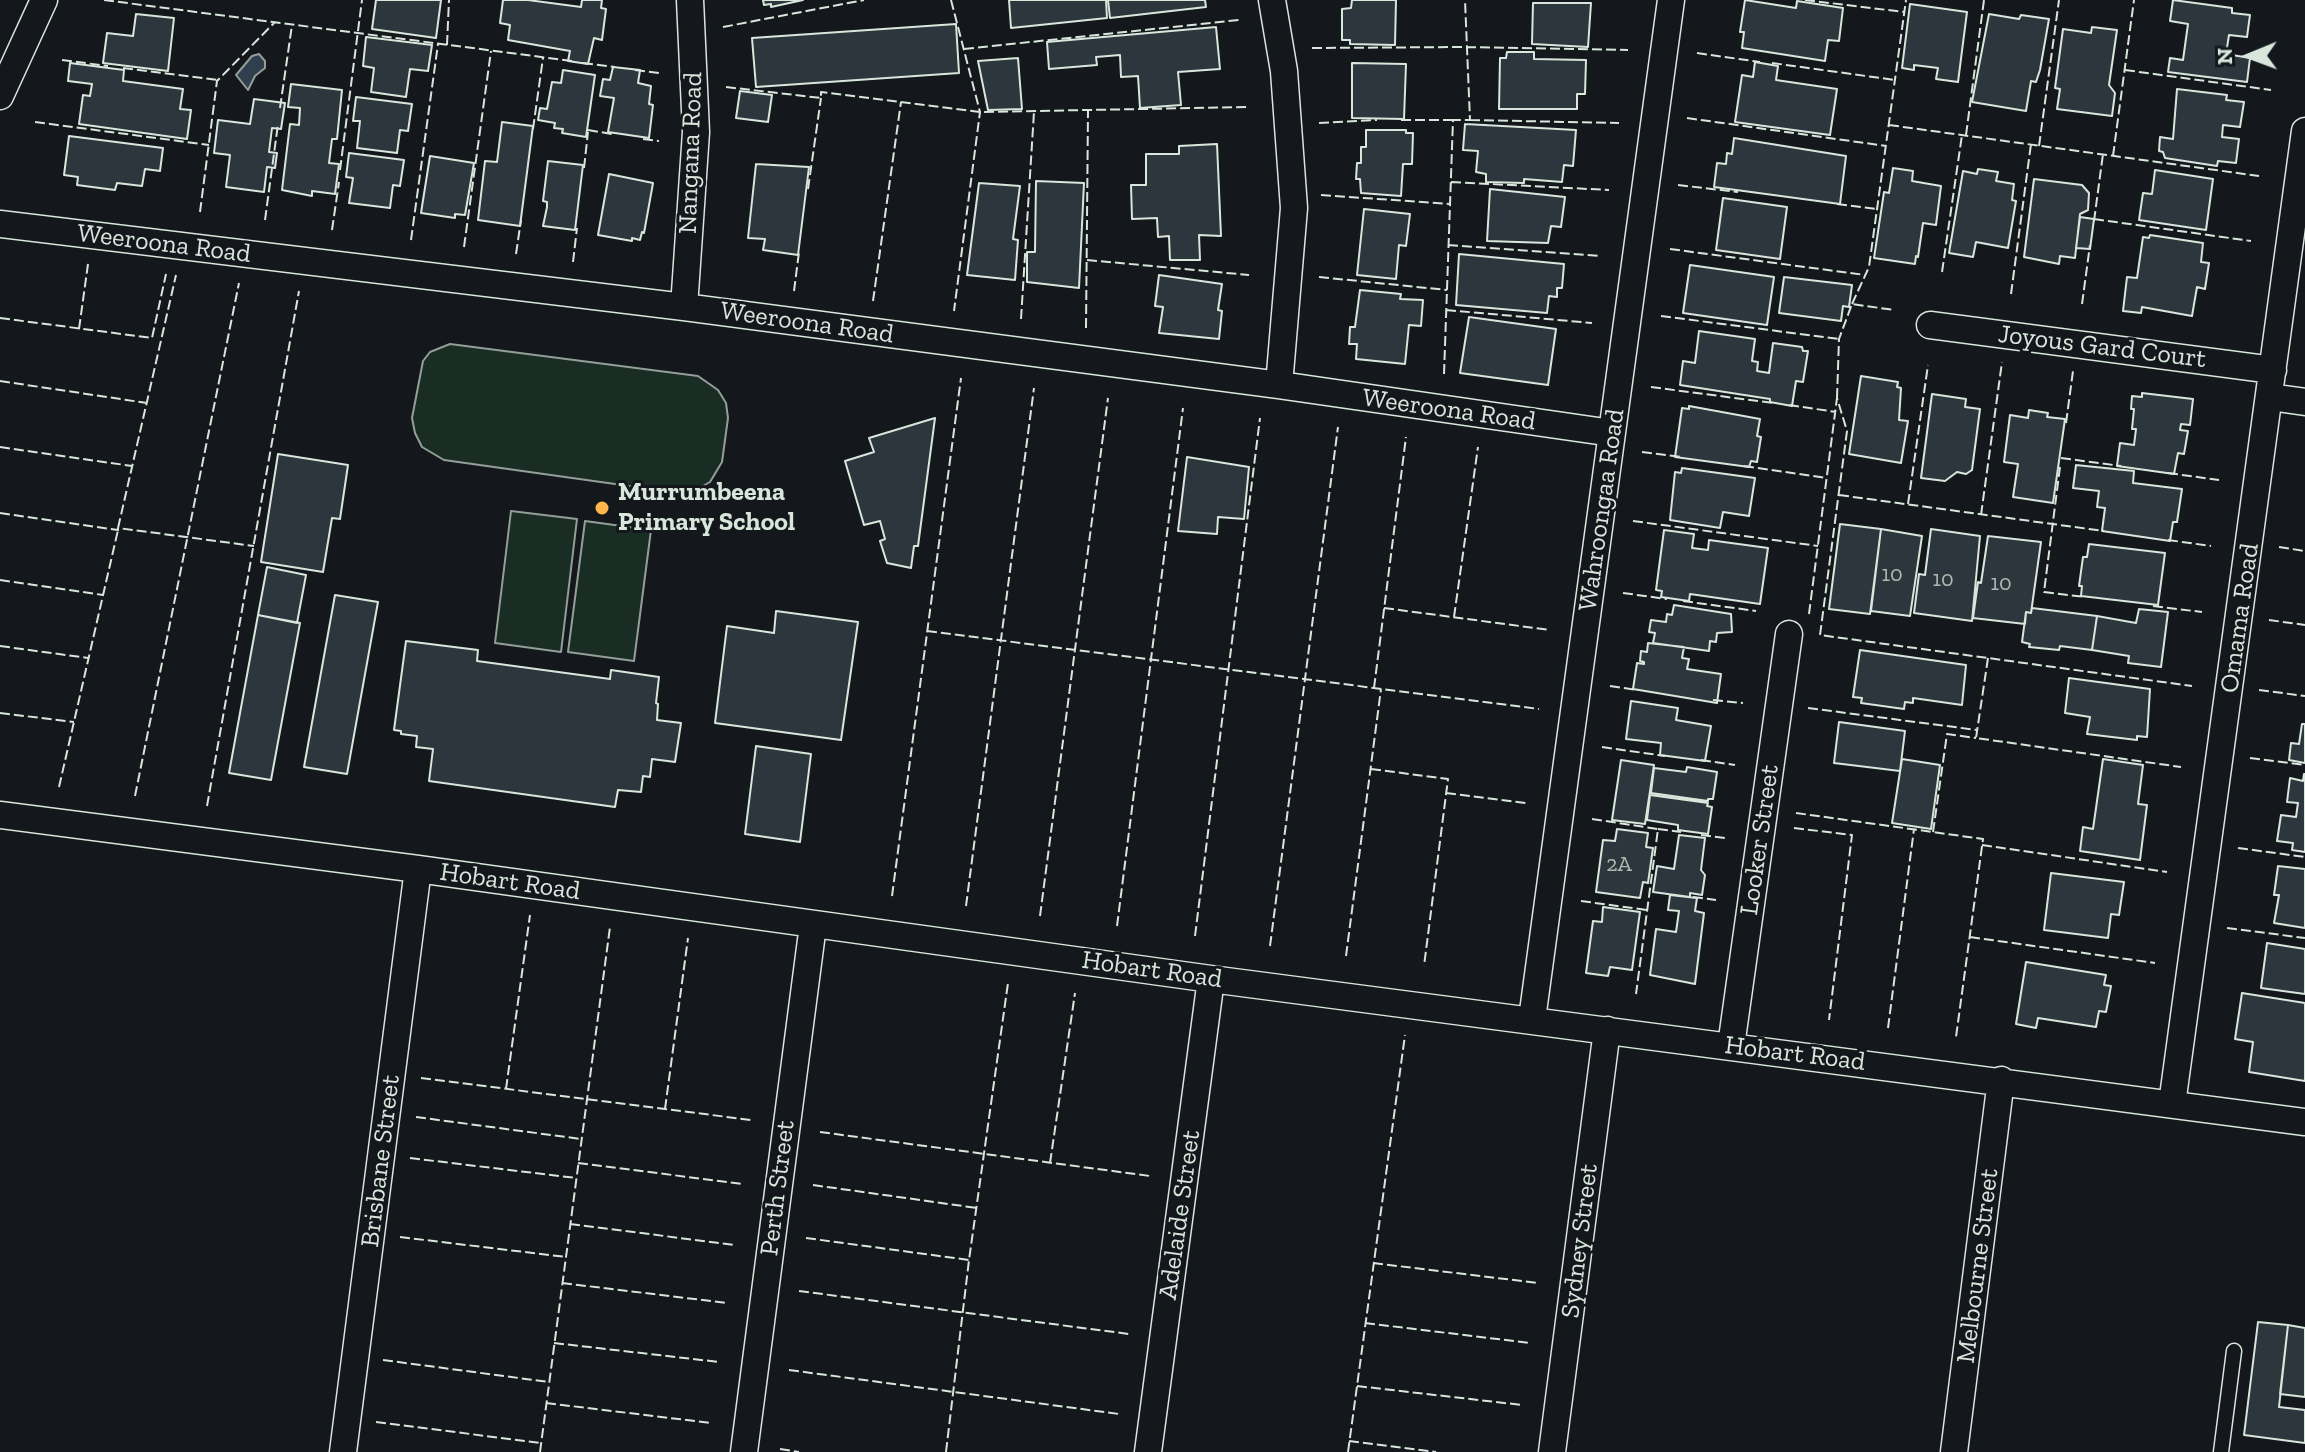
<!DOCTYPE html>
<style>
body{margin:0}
#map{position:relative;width:2305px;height:1452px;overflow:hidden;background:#14181c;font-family:"Zilla Slab",serif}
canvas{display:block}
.north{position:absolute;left:2209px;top:16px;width:80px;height:80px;-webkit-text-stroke:6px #14181c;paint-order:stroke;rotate:269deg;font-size:22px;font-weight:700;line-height:32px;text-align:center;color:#d8e6dc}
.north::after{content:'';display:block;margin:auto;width:28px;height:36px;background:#d8e6dc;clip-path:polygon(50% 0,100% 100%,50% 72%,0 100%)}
</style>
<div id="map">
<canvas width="2305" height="1452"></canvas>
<div class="north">N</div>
</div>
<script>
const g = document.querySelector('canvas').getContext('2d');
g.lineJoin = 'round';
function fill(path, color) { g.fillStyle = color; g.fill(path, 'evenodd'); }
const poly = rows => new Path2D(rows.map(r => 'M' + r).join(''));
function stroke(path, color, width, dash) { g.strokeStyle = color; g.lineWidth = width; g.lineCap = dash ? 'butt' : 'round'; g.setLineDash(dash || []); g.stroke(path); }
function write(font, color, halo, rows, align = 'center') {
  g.font = font + ' "Zilla Slab",serif'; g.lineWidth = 6; g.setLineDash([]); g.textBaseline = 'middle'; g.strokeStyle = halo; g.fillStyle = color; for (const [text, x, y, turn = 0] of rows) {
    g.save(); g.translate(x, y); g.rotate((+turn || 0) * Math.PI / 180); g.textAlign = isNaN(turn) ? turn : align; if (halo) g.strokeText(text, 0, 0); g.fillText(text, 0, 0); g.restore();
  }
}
const green = poly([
 [450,344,698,376,718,390,726,403,728,418,722,462,710,482,696,490,679,493,444,460,422,447,415,433,412,418,423,361,430,352,450,344],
 [511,511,577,519,561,652,495,643,511,511],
 [585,521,651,530,634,661,568,652,585,521]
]);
const water = poly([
 [259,54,265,61,265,68,255,76,248,90,236,75,252,56,259,54]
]);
const building = poly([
 [376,0,441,0,436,38,372,29,376,0],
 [503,0,528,0,581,7,582,0,602,0,601,8,606,9,602,40,594,38,588,64,568,61,570,51,508,40,510,25,500,23,503,0],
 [763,0,803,0,771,7,771,4,764,5,763,0],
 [1009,0,1106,0,1107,18,1011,28,1009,0],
 [1108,0,1205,0,1206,7,1110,18,1108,0],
 [1352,0,1396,0,1395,45,1350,44,1350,40,1342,40,1342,9,1351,8,1352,0],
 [1745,0,1796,8,1797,1,1843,8,1839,41,1828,40,1825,61,1742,48,1744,32,1740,32,1745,0],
 [2173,0,2232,8,2232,13,2250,15,2247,37,2229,35,2226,54,2250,58,2247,82,2168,72,2170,58,2183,60,2188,24,2170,21,2173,0],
 [1533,3,1591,3,1588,47,1532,44,1533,3],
 [1910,4,1967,12,1958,82,1936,79,1938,68,1914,65,1914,70,1902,68,1910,4],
 [136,14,174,18,168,71,103,63,107,33,133,36,136,14],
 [1989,14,2019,19,2021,15,2049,19,2040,70,2036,82,2031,81,2026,111,1972,102,1989,14],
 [956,24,959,73,756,87,752,38,956,24],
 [1216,27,1220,69,1178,72,1181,105,1140,108,1138,76,1121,77,1120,55,1096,57,1097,65,1049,69,1047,42,1216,27],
 [2092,27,2117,30,2109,85,2115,93,2112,116,2057,109,2060,89,2055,88,2063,29,2091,33,2092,27],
 [366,37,432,45,428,71,410,69,406,97,371,92,374,68,363,66,366,37],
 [1507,52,1534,52,1534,59,1586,60,1585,94,1577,94,1577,109,1499,109,1500,58,1506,58,1507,52],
 [1018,58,1022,109,988,110,978,61,1018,58],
 [1755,62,1778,66,1776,80,1837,89,1830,135,1735,122,1742,75,1753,77,1755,62],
 [70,63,124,70,123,81,183,89,180,109,191,110,187,139,79,124,83,95,90,96,92,84,68,81,70,63],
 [1352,63,1406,64,1404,119,1352,118,1352,63],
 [613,67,640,70,638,83,651,86,649,104,653,105,649,138,608,132,614,98,600,96,603,79,610,80,613,67],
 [563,70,595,75,586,137,562,133,563,129,554,128,555,123,538,120,540,108,547,109,552,82,561,83,563,70],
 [291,84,342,90,337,139,332,139,329,163,339,164,335,194,312,191,312,196,282,190,290,124,299,125,300,108,288,107,291,84],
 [2177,89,2227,95,2226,100,2244,102,2240,127,2223,125,2222,137,2239,139,2236,163,2218,161,2217,166,2165,158,2163,152,2159,151,2160,137,2173,139,2177,89],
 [740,91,772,95,768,122,736,118,740,91],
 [356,97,412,104,408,131,400,130,397,153,357,148,360,121,353,121,356,97],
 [254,99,285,103,281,129,272,128,269,152,277,153,275,168,267,167,264,192,226,187,230,155,214,153,218,120,250,124,254,99],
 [502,122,533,126,520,226,478,220,485,161,497,162,502,122],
 [1465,124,1576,130,1573,166,1564,165,1562,182,1524,179,1524,183,1486,182,1486,174,1476,172,1478,151,1463,150,1465,124],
 [1366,130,1406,130,1406,133,1413,133,1412,164,1403,164,1401,196,1361,193,1360,179,1356,179,1357,163,1361,163,1361,147,1366,147,1366,130],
 [69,136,163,148,160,171,145,169,142,186,117,183,115,190,77,185,78,177,64,175,69,136],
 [1734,138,1846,156,1840,204,1714,187,1717,163,1726,164,1727,153,1732,154,1734,138],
 [1217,144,1221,236,1199,235,1200,260,1170,260,1169,236,1158,237,1157,218,1132,219,1131,185,1146,185,1146,154,1179,154,1179,146,1217,144],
 [349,153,404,160,400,186,393,185,390,208,349,203,353,178,346,177,349,153],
 [430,156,474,163,465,215,455,214,455,218,421,213,430,156],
 [548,161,583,165,575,230,543,226,547,207,547,202,543,201,548,161],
 [756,164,809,167,798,255,763,250,765,239,748,238,756,164],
 [1893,168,1913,171,1912,181,1941,186,1936,225,1923,223,1918,257,1916,256,1915,264,1874,258,1884,192,1889,193,1893,168],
 [1978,169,1998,172,1996,181,2014,184,2012,200,2016,201,2008,248,1976,242,1973,257,1949,253,1963,171,1977,174,1978,169],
 [2155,170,2213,179,2206,230,2139,220,2143,193,2152,194,2155,170],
 [609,174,653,183,644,233,642,232,640,240,632,238,632,241,598,235,609,174],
 [2034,179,2082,185,2089,193,2088,210,2080,214,2075,258,2060,256,2059,264,2024,257,2034,179],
 [1036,181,1084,183,1079,288,1027,282,1027,252,1035,252,1036,181],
 [979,183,1020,186,1013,239,1018,240,1015,280,967,275,979,183],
 [1490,189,1565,197,1561,227,1551,226,1548,243,1487,241,1490,189],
 [1723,198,1787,207,1780,259,1716,250,1723,198],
 [1364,209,1410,214,1406,246,1399,245,1396,279,1357,275,1364,209],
 [2080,217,2094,219,2090,249,2076,248,2080,217],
 [2150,235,2203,243,2201,262,2209,263,2205,289,2197,287,2192,316,2142,307,2141,313,2123,311,2127,277,2137,278,2143,237,2149,238,2150,235],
 [1459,254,1564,264,1562,288,1557,288,1557,297,1549,296,1547,313,1456,305,1459,254],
 [1690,265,1774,277,1767,325,1683,313,1690,265],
 [1159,275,1222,284,1218,310,1222,311,1219,339,1159,333,1163,307,1155,306,1159,275],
 [1784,277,1852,285,1849,307,1843,306,1841,321,1779,313,1784,277],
 [1360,290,1401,294,1400,299,1423,300,1421,326,1409,325,1405,364,1356,359,1357,344,1349,344,1350,327,1355,327,1360,290],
 [1469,317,1556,329,1548,385,1460,373,1469,317],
 [1699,331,1755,339,1752,361,1758,362,1757,371,1769,373,1773,343,1802,347,1803,351,1808,351,1803,382,1796,381,1792,406,1770,402,1770,399,1680,385,1683,361,1695,363,1699,331],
 [1861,376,1898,382,1897,387,1901,388,1899,420,1908,421,1901,463,1849,454,1861,376],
 [2142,393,2193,399,2190,425,2181,424,2180,430,2188,431,2184,454,2178,453,2174,474,2117,466,2120,443,2134,445,2136,429,2132,429,2134,409,2131,409,2132,396,2142,397,2142,393],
 [1932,394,1966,399,1965,407,1980,409,1972,470,1966,474,1957,472,1945,481,1921,478,1932,394],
 [1689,406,1760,419,1757,436,1761,437,1757,462,1751,461,1749,467,1675,457,1682,408,1689,409,1689,406],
 [2029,410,2048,413,2047,417,2065,419,2053,503,2013,497,2018,464,2004,462,2010,415,2028,418,2029,410],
 [935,418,918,546,914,546,911,568,887,563,880,541,885,539,880,521,864,525,845,461,874,452,869,438,935,418],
 [278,454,348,465,340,519,332,518,323,572,261,562,278,454],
 [1187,457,1249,467,1244,519,1218,517,1217,534,1178,531,1187,457],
 [2076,465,2134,471,2133,483,2182,489,2177,522,2173,522,2170,541,2102,531,2105,508,2097,507,2099,491,2073,488,2076,465],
 [1682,468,1755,478,1749,516,1723,512,1720,528,1670,520,1675,472,1681,473,1682,468],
 [1840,524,1881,529,1870,614,1829,609,1840,524],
 [1881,529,1922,536,1910,616,1871,611,1881,529],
 [1931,529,1980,536,1972,621,1914,613,1919,574,1925,575,1931,529],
 [1664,530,1694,534,1692,548,1708,550,1709,540,1768,548,1760,604,1690,594,1689,601,1661,597,1662,591,1656,590,1664,530],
 [1988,536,2041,542,2031,613,2026,612,2025,624,1973,618,1978,582,1981,583,1988,536],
 [2089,544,2165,553,2158,605,2081,596,2082,586,2079,586,2083,557,2087,557,2089,544],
 [267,567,306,575,297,623,258,615,267,567],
 [335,595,378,602,347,774,304,767,335,595],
 [1674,605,1731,614,1732,632,1717,633,1716,642,1710,641,1709,651,1653,643,1655,633,1649,632,1651,620,1666,622,1667,614,1672,615,1674,605],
 [2032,608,2097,616,2092,650,2060,646,2059,650,2029,647,2030,644,2022,642,2026,612,2031,613,2032,608],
 [2139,609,2168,612,2161,667,2128,663,2129,656,2092,650,2097,616,2136,623,2139,609],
 [776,611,858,622,841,740,715,723,727,626,774,633,776,611],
 [258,615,300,623,271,780,229,773,258,615],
 [406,641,478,650,477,661,610,679,611,670,659,677,656,703,658,704,657,720,681,723,675,762,652,759,650,777,643,776,641,792,618,790,615,807,429,781,433,749,416,747,417,736,401,734,401,731,394,730,406,641],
 [1648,643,1684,647,1682,658,1689,659,1687,669,1721,674,1717,703,1633,689,1637,663,1644,664,1644,662,1640,661,1641,651,1647,652,1648,643],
 [1860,650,1966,665,1962,705,1913,698,1913,703,1905,702,1904,709,1861,703,1862,698,1853,697,1860,650],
 [2069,678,2150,689,2147,737,2137,736,2137,740,2087,734,2090,717,2065,713,2069,678],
 [1631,701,1678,708,1676,720,1711,726,1705,761,1660,755,1661,743,1626,739,1631,701],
 [1839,722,1905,731,1900,771,1834,763,1839,722],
 [2302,724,2305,724,2305,763,2289,760,2291,743,2299,744,2302,724],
 [756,746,811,754,800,842,745,834,756,746],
 [1902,759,1940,765,1931,829,1892,823,1902,759],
 [2103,759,2143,765,2138,804,2147,805,2140,860,2080,851,2083,827,2093,829,2103,759],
 [1621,760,1654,765,1645,824,1612,820,1621,760],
 [1687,767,1717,772,1713,799,1708,799,1708,801,1651,793,1654,768,1686,772,1687,767],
 [2304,774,2305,774,2305,852,2292,850,2293,843,2277,841,2281,815,2296,817,2298,803,2287,802,2290,778,2303,781,2304,774],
 [1650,795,1708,803,1707,806,1712,807,1708,834,1678,830,1678,825,1647,820,1650,795],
 [1617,829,1648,833,1646,847,1653,848,1648,883,1643,882,1640,898,1596,892,1603,840,1615,841,1617,829],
 [1679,835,1705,838,1701,870,1705,875,1702,895,1690,893,1690,897,1653,892,1657,866,1674,869,1679,835],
 [2278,866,2305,869,2305,928,2274,923,2279,895,2274,895,2278,866],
 [2051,873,2124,882,2119,915,2111,914,2108,938,2044,930,2051,873],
 [1670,895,1697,898,1695,911,1704,913,1695,984,1650,975,1656,929,1676,932,1679,911,1668,910,1670,895],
 [1603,907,1640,912,1632,970,1610,967,1608,976,1586,973,1593,921,1602,922,1603,907],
 [2267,943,2305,949,2305,994,2261,988,2267,943],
 [2026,962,2106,975,2104,985,2111,986,2106,1012,2099,1011,2096,1027,2038,1018,2036,1028,2016,1024,2026,962],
 [2242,993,2305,1003,2305,1081,2249,1072,2253,1042,2235,1039,2242,993],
 [2258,1322,2288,1325,2279,1407,2305,1410,2305,1443,2244,1435,2258,1322],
 [2288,1325,2305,1328,2305,1397,2280,1394,2288,1325]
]);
const lane = poly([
 [2221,1452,2234,1351]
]);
const street = poly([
 [1272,0,1284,71,1294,208,1279,385],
 [0,96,44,0],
 [0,224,684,307,1279,385,1612,433],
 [684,307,696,132,690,0],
 [1930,325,2273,370],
 [2270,397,2305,402],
 [0,815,418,869,1211,979,2305,1122],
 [1532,1019,1671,0],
 [1731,1046,1789,634],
 [2172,1104,2305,131],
 [343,1452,418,869],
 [744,1452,813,925],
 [1148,1452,1211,979],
 [1552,1452,1607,1030],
 [1954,1452,2001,1080]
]);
const fence = poly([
 [104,0,572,61],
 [951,0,980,112,954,311],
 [1805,0,1904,12],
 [723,27,864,0],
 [447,45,449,0],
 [1312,48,1467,47,1628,50],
 [964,49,1239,20],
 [1697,53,1760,62],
 [62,60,108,66],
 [583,63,615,67],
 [1772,63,1895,80],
 [123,68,219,80],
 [635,70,659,73],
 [2125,70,2271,90],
 [726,87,821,98,821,92,980,112,1250,107],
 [280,108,292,25],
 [1687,118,1886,146],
 [1401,120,1453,120],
 [1470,120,1619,123],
 [35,122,209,145],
 [1319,123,1377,120],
 [1889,125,2259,176],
 [533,129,543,58],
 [588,130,612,134],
 [1966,135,1984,0],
 [643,139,659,141],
 [2039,146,2059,0],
 [2113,156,2134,0],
 [584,168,588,132],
 [340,170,362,0],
 [1451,182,1609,190],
 [1678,185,1738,192],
 [808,189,821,98],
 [1321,195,1450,204],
 [1837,204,1877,209],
 [200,212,217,81,275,22],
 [2094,219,2251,241],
 [265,220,278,124],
 [2094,221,2103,154],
 [332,230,339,182],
 [411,240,438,44],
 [1448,245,1601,256],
 [464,247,491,51],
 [1670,249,1865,275],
 [516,254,521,220],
 [1087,260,1249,275],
 [573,262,577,228],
 [1942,272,1962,135],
 [1319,277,1447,290],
 [794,291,799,252],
 [2011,294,2031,144],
 [873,301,901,102],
 [1852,304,1869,267,1906,0],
 [2082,304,2090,245],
 [1446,310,1592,323],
 [1661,316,1839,339],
 [0,318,152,338,166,274],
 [1021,319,1034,112],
 [1086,328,1088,111],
 [79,329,88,264],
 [1444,374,1453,120,1470,120,1465,0],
 [0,381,147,403],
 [1651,387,1773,403],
 [1837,398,1839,339,1852,304,1894,310],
 [1789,405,1836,412],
 [2066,423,2073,371],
 [0,447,132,466],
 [1642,452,1681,457],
 [2061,458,2121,466],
 [1744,466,1827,478],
 [2060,467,2044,592,2085,597],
 [2168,473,2219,480],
 [1839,495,2104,531],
 [1908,504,1928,365],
 [0,513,118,530,118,528,254,546],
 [1981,515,2002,362],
 [1633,521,1818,546],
 [118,528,176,275],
 [2168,540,2211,546],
 [2279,547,2305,551],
 [0,580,103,595],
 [1623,593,1667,599],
 [1683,601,1756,611],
 [2153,606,2202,612],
 [1384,608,1550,630],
 [1809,614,1837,398,1847,431,1820,635,2192,686],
 [1454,617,1478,447],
 [2269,620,2305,625],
 [927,631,1539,709],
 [0,646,88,658],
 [1988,658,1976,738,2181,767],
 [1610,686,1638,690],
 [1374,688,1406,437],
 [2259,690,2305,696],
 [1713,700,1743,703],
 [1808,708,1977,730],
 [0,713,74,722],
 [1602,747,1665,756],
 [2250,758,2305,765],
 [1701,760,1735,765],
 [1371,769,1448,779,1424,966],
 [59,787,118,530],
 [1446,793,1526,803],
 [135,796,239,283],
 [207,806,299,291],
 [1796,813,1983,839,1956,1037],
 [1592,819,1658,829,1636,994],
 [1794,828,1852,835,1829,1020],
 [1658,829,1681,832],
 [1933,832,1947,734,1976,738],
 [1701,835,1725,838],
 [1982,845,2167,872],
 [2238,848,2305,857],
 [892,896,961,378],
 [1693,897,1716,900],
 [1581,901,1647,910],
 [966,906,1034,388],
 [1040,916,1108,398],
 [1117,926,1183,408],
 [2227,928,2305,938],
 [1195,936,1260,418],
 [1970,937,2155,963],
 [1270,946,1338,427],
 [1346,956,1381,689],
 [1888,1028,1914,829],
 [421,1078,751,1120],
 [506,1089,530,915],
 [665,1109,688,938],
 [416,1117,581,1139],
 [820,1132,1150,1176],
 [410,1158,576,1178],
 [578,1163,743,1184],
 [1050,1163,1075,993],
 [813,1185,977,1208],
 [570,1224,735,1245],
 [400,1237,566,1257],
 [806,1238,969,1260],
 [1373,1263,1538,1283],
 [562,1283,727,1303],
 [799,1291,1129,1334],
 [1365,1323,1530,1343],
 [554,1343,719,1362],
 [383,1360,549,1382],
 [789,1370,1119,1414],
 [1357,1386,1522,1405],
 [546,1403,711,1423],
 [376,1422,541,1443],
 [1349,1441,1436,1452],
 [780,1449,799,1452],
 [540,1452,610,927],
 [946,1452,969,1260,1008,983],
 [1348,1452,1405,1035]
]);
const markers = [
 [602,508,8,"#ffb74d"]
];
const numberNames = [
 ["10",1892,575],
 ["10",1943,580],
 ["10",2001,584],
 ["2A",1619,865]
];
const streetNames = [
 ["Nangana Road",691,153,-88],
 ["Weeroona Road",164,244,7],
 ["Weeroona Road",807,323,8],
 ["Joyous Gard Court",2102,347,7],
 ["Weeroona Road",1449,410,8],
 ["Wahroongaa Road",1602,510,-82],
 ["Omama Road",2240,618,-82],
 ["Looker Street",1760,840,-82],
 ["Hobart Road",510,882,8],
 ["Hobart Road",1152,970,8],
 ["Hobart Road",1795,1054,7],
 ["Brisbane Street",381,1161,-83],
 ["Perth Street",778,1188,-83],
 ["Adelaide Street",1180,1215,-82],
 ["Sydney Street",1580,1241,-83],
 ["Melbourne Street",1978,1266,-83]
];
const poiNames = [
 ["Murrumbeena",618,493],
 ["Primary School",618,523]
];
fill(green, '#1a2d24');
stroke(green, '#939e99', 2);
fill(water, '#2f3f4d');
stroke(water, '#939e99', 2);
fill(building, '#2c363c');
stroke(building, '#d8e6dc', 2);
stroke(lane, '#d8e6dc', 17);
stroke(street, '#d8e6dc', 29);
stroke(lane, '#14181c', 14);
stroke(street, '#14181c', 26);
stroke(fence, '#d8e6dc', 2, [10, 4]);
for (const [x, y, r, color] of markers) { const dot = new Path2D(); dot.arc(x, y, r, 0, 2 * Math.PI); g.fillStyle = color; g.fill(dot); stroke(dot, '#14181c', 3); }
write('22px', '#adbab4', null, numberNames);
write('26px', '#d8e6dc', '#14181c', streetNames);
write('bold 26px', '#d8e6dc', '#14181c', poiNames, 'left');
</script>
